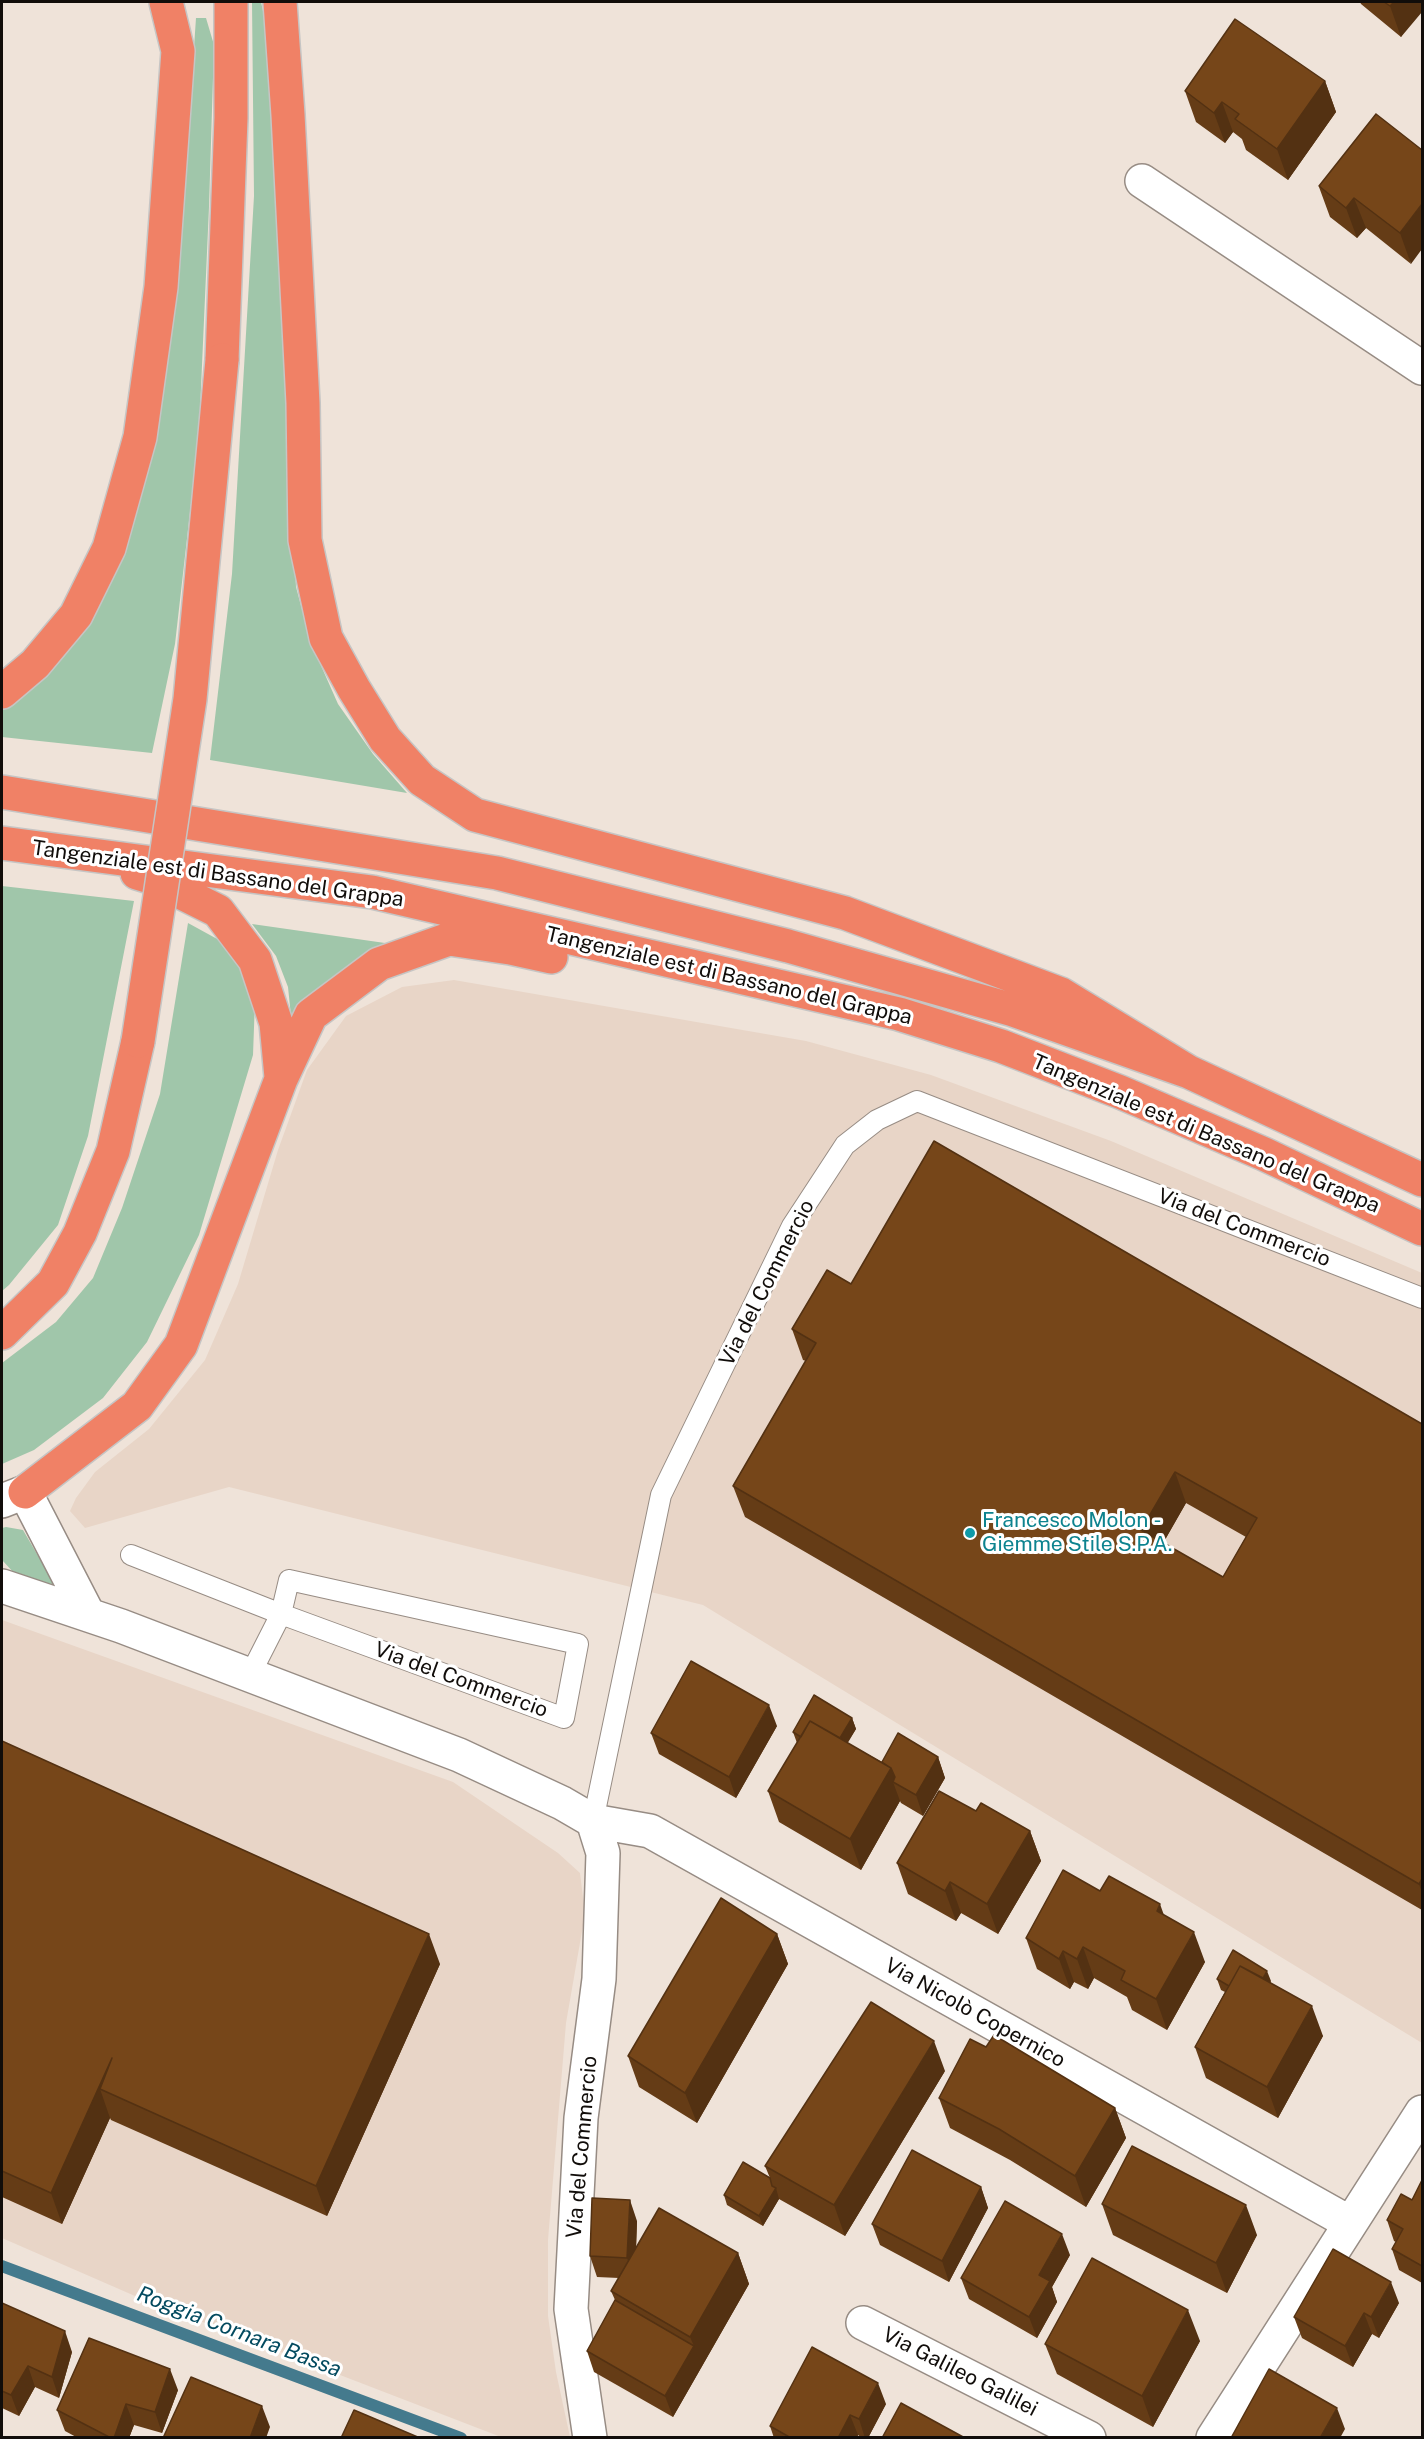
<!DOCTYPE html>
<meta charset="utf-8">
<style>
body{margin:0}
#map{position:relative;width:1424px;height:2439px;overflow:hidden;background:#efe3d9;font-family:"Public Sans",sans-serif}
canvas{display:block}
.frame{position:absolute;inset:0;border:3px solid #110d0a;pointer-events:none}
</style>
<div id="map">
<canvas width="1424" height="2439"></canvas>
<div class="frame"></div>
</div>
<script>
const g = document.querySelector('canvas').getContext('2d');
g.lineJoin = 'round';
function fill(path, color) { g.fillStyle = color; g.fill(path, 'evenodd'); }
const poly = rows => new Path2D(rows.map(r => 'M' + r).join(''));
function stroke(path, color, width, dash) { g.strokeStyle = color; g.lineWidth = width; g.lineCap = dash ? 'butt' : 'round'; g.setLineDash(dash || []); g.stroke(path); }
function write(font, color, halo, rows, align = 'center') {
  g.font = font + ' "Public Sans",sans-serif'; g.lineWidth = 6; g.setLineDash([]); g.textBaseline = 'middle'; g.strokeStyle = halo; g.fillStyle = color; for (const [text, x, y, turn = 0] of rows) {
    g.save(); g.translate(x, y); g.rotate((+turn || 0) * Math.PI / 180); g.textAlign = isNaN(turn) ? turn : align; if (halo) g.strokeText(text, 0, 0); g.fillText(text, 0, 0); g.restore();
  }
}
const built = poly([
 [454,980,806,1041,931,1075,1111,1141,1422,1273,1422,2043,703,1605,229,1487,85,1528,70,1511,76,1498,95,1472,149,1429,205,1360,238,1284,278,1150,307,1070,346,1016,402,987],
 [2,1620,453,1782,558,1853,580,1873,585,1914,566,2023,548,2240,548,2316,556,2372,570,2437,501,2437,135,2296,2,2238]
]);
const green = poly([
 [252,2,261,2,269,38,296,587,311,643,338,704,373,754,407,793,210,760,232,574,254,196],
 [196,18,206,18,214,45,209,207,199,433,175,644,152,753,2,737,2,705,90,617,126,550,155,433,187,150],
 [2,886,134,901,88,1136,58,1225,9,1285,2,1291],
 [188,923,219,940,245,969,255,1000,253,1055,199,1235,147,1342,103,1398,34,1450,2,1464,2,1363,56,1322,93,1278,122,1208,160,1094],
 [252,924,385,943,316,991,291,1016,288,987,276,956],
 [6,1527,23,1530,55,1585,15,1574,2,1560,2,1528]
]);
const stream = poly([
 [2,2266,461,2438]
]);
const lane = poly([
 [131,1555,281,1614,250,1675],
 [289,1580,578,1644,564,1718,281,1614,289,1580],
 [593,1821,661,1495,792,1226,845,1145,877,1120,917,1101,1422,1298]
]);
const street = poly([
 [1142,181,1422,368],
 [2,1501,25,1492,88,1614],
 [2,1586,121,1626,459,1755,562,1803,593,1821,603,1853,599,1979,581,2118,571,2309,590,2438],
 [593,1821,650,1831,1350,2223],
 [863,2323,1089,2438],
 [1213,2438,1422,2112]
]);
const highway = poly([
 [280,2,288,115,303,403,305,540,326,638,354,689,385,739,422,780,475,815,845,913,1061,994,1189,1072],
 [222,360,231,118,231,2],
 [2,692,35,664,76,615,109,548,140,437,161,287,178,51,166,2],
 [2,792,497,873,788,946,1013,1010,1189,1072,1422,1180],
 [2,843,372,892,899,1014,1001,1046,1120,1092,1264,1154,1422,1229],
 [137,873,150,877,218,911,255,960,276,1023,281,1077],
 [2,1333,53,1283,80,1233,113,1151,138,1041],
 [25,1492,137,1406,181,1345,281,1079,311,1015,379,964,449,939,510,948,551,957]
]);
const highwayBridge = poly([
 [138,1041,190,699,222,360]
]);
const wall = poly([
 [1360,2,1422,2,1401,37,1361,4],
 [1325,81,1336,112,1288,180,1246,150,1242,139,1233,132,1225,143,1196,122,1185,91],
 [1376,114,1411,264,1366,228,1357,238,1330,217,1319,187],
 [851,1284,1422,1424,1422,1910,745,1517,733,1486,806,1361,803,1360,792,1329],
 [1186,1503,1246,1537,1223,1577,1163,1543],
 [852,1718,856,1729,847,1743,882,1762,938,1757,945,1778,923,1816,901,1803,900,1801,861,1870,779,1822,768,1791,797,1743,793,1732],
 [777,1726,736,1798,659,1754,651,1733],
 [2,1741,440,1964,327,2216,111,2120,110,2118,62,2224,2,2197],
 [976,1811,1030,1831,1041,1861,998,1934,961,1913,956,1921,908,1894,897,1863],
 [1100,1891,1164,1915,1205,1962,1167,2030,1132,2010,1127,1997,1094,1978,1088,1989,1074,1982,1070,1989,1037,1969,1026,1938],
 [777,1934,788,1964,697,2123,639,2087,628,2056],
 [1217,1979,1271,1981,1270,1982,1323,2036,1278,2118,1206,2078,1195,2047,1225,1992,1221,1990],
 [986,2047,1115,2108,1126,2138,1086,2207,1010,2160,950,2128,939,2098],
 [945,2071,845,2236,779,2199,763,2226,727,2205,724,2195,770,2178,765,2166],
 [1422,2180,1422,2283,1399,2270,1392,2249,1396,2242,1394,2241,1387,2220,1412,2200],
 [981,2187,988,2208,949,2282,880,2245,872,2224],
 [1102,2204,1257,2235,1227,2293,1113,2235],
 [637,2221,636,2247,738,2253,749,2284,673,2417,594,2372,587,2351,615,2300,611,2291,619,2278,597,2277,590,2256],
 [1070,2255,1052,2287,1057,2302,1037,2338,969,2299,961,2278],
 [2,2303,72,2352,59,2398,35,2387,19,2416,2,2408],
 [1399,2303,1379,2338,1372,2334,1353,2367,1302,2338,1294,2317],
 [1200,2341,1153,2427,1057,2374,1045,2344],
 [178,2390,162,2433,134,2425,129,2438,78,2438,65,2431,57,2410],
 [886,2404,868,2438,862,2438,858,2435,857,2438,774,2438,770,2426]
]);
const shadedWall = poly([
 [1394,2,1422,2,1422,12,1401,37,1390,6],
 [1325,81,1336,112,1288,180,1277,149],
 [1222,102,1233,132,1225,143,1214,113],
 [1354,198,1366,228,1357,238,1346,208],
 [1422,204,1422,249,1411,264,1400,233],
 [1175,1472,1186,1503,1153,1561,1141,1530],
 [769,1705,777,1726,736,1798,729,1777],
 [852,1718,856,1729,837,1761,833,1750],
 [938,1757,945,1778,923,1816,916,1795],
 [891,1768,897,1784,893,1782,900,1801,861,1870,850,1839],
 [1030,1831,1041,1861,998,1934,987,1904],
 [1422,1879,1422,1893,1419,1884],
 [950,1882,961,1913,956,1921,945,1891],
 [1160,1904,1171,1935,1157,1911],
 [1194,1932,1205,1962,1167,2030,1156,1999],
 [429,1934,440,1964,327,2216,316,2186],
 [777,1934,788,1964,697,2123,685,2093],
 [1083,1947,1094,1978,1088,1989,1077,1959],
 [1063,1951,1074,1982,1070,1989,1059,1959],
 [1267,1971,1271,1981,1260,2001,1256,1990],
 [1312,2006,1323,2036,1278,2118,1267,2087],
 [934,2041,945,2071,845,2236,834,2205],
 [112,2058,100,2089,110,2118,62,2224,51,2193],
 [1115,2108,1126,2138,1086,2207,1075,2176],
 [981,2187,988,2208,949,2282,942,2261],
 [776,2188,779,2199,763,2226,759,2216],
 [630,2200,637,2221,635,2279,627,2258],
 [1246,2205,1257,2235,1227,2293,1216,2263],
 [1062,2234,1070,2255,1052,2287,1057,2302,1037,2338,1029,2317,1039,2275],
 [738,2253,749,2284,673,2417,665,2396,694,2346,690,2337],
 [1391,2282,1399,2303,1379,2338,1371,2317],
 [1188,2310,1200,2341,1153,2427,1142,2396],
 [1364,2313,1372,2334,1353,2367,1345,2346],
 [65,2331,72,2352,59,2398,52,2377],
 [28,2366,35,2387,19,2416,11,2395],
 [170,2369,178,2390,162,2433,155,2412],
 [878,2383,886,2404,868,2438,865,2438,859,2419],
 [126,2404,134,2425,129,2438,114,2438],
 [262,2406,270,2427,266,2438,250,2438],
 [1337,2408,1345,2429,1340,2438,1320,2438],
 [850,2415,858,2435,857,2438,838,2438]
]);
const building = poly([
 [1384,2,1394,2,1390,6,1384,2],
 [1235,19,1325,81,1277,149,1235,119,1239,114,1222,102,1214,113,1185,91,1235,19],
 [1376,114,1422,150,1422,204,1400,233,1354,198,1346,208,1319,186,1376,114],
 [934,1141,1422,1424,1422,1879,1419,1884,733,1486,816,1343,792,1329,827,1270,851,1284,934,1141],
 [1175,1472,1257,1518,1223,1577,1141,1530,1175,1472],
 [691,1661,769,1705,729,1777,651,1733,691,1661],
 [814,1695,852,1718,840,1738,810,1721,801,1737,793,1732,814,1695],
 [810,1721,891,1768,850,1839,768,1791,810,1721],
 [898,1733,938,1757,916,1795,893,1782,895,1777,891,1768,882,1762,898,1733],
 [2,1741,429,1934,316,2186,100,2089,112,2058,51,2193,2,2171,2,1741],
 [939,1791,976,1811,981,1803,1030,1831,987,1904,950,1882,945,1891,897,1863,939,1791],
 [1063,1870,1100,1891,1109,1876,1160,1904,1157,1911,1194,1932,1156,1999,1121,1980,1125,1971,1083,1947,1077,1959,1063,1951,1059,1959,1026,1938,1063,1870],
 [721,1898,777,1934,685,2093,628,2056,721,1898],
 [1233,1950,1267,1971,1263,1978,1240,1966,1229,1986,1217,1979,1233,1950],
 [1240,1966,1312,2006,1267,2087,1195,2047,1240,1966],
 [871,2002,934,2041,834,2205,765,2166,871,2002],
 [994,2035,1115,2108,1075,2176,999,2129,939,2098,970,2039,986,2047,994,2035],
 [1132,2146,1246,2205,1216,2263,1102,2204,1132,2146],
 [912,2150,981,2187,942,2261,872,2224,912,2150],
 [743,2162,770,2178,772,2186,776,2188,759,2216,724,2195,743,2162],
 [1422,2180,1422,2266,1392,2249,1403,2229,1387,2220,1401,2194,1412,2200,1422,2180],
 [592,2198,630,2200,627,2258,590,2256,592,2198],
 [1005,2201,1062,2234,1039,2275,1050,2281,1029,2317,961,2278,1005,2201],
 [659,2208,738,2253,690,2337,611,2291,659,2208],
 [1333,2249,1391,2282,1371,2317,1364,2313,1345,2346,1294,2317,1333,2249],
 [1092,2258,1188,2310,1142,2396,1045,2344,1092,2258],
 [615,2300,694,2346,665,2396,587,2351,615,2300],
 [2,2303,65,2331,52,2377,28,2366,11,2395,2,2391,2,2303],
 [89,2338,170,2369,155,2412,126,2404,114,2438,111,2438,57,2410,89,2338],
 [812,2347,878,2383,859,2419,850,2415,838,2438,791,2438,770,2426,812,2347],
 [1269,2369,1337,2408,1320,2438,1231,2438,1269,2369],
 [191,2377,262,2406,250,2438,163,2438,191,2377],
 [901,2403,965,2438,882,2438,901,2403],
 [354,2410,420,2438,341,2438,354,2410]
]);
const markers = [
 [970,1533,6,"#0f9aa8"]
];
const streetNames = [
 ["Tangenziale est di Bassano del Grappa",218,874,8],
 ["Tangenziale est di Bassano del Grappa",729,976,13],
 ["Tangenziale est di Bassano del Grappa",1206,1134,23],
 ["Via del Commercio",1244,1228,21],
 ["Via del Commercio",767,1283,-63],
 ["Via del Commercio",461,1680,20],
 ["Via Nicolò Copernico",975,2013,29],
 ["Via del Commercio",582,2147,-85],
 ["Via Galileo Galilei",960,2372,27]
];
const cultureNames = [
 ["Francesco Molon -",982,1521],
 ["Giemme Stile S.P.A.",982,1545]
];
const waterNames = [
 ["Roggia Cornara Bassa",239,2332,21]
];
fill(built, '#e8d5c7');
fill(green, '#a0c6aa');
stroke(stream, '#447a8d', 12);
stroke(lane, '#978c84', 22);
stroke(street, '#978c84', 36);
stroke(highway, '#c6c5c4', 36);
stroke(lane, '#fff', 20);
stroke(street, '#fff', 33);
stroke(highway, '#f08166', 33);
stroke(highwayBridge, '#c6c5c4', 36, []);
stroke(highwayBridge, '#f08166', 33);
fill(wall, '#653c16');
fill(shadedWall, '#533112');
fill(building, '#764619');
stroke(building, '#533112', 1.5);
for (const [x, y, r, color] of markers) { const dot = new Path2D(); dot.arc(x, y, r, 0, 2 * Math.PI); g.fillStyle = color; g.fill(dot); stroke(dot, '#fff', 2); }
write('21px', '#110d0a', '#fff', streetNames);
write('21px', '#0d838f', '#fff', cultureNames, 'left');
write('italic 22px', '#034a5f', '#fff', waterNames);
</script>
